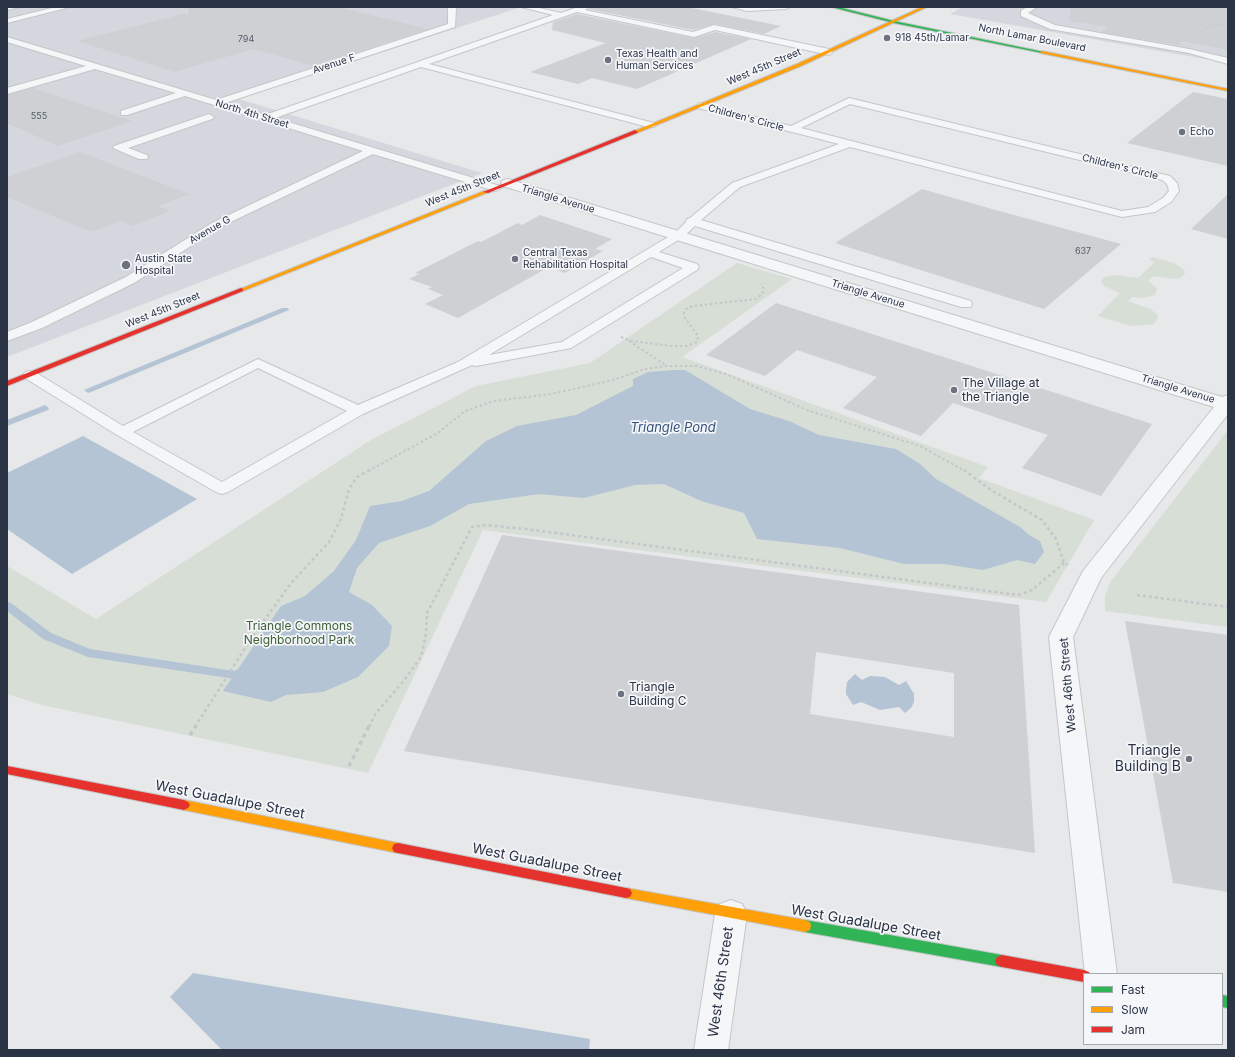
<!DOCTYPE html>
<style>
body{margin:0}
#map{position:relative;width:1235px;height:1057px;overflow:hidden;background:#e6e8ea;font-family:Inter,sans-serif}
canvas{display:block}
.frame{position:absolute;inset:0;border:8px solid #2b3445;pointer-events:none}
.legend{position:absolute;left:1083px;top:973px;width:140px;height:72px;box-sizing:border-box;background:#f4f6f9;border:1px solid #a4a8b1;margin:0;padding:5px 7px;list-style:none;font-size:12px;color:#2b3445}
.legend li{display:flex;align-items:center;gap:8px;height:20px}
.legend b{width:20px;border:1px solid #a4a8b1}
</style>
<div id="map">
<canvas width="1235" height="1057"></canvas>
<div class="frame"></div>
<ul class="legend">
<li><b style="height:5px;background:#30b455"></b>Fast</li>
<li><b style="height:5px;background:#ff9f0a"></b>Slow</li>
<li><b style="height:5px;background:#e5322d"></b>Jam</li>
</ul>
</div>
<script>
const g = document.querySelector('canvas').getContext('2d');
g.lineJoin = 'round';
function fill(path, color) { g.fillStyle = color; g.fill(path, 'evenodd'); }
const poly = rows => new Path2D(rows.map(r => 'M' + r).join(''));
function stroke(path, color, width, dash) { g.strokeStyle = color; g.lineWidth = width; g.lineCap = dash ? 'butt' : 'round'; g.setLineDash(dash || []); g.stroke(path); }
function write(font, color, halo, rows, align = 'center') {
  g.font = font + ' Inter,sans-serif'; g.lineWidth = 3.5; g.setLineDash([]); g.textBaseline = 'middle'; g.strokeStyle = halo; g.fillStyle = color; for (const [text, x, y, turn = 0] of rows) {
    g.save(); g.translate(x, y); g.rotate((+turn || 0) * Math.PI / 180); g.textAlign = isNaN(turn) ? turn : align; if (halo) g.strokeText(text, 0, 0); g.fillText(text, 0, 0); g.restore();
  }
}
const built = poly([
 [7,7,521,7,239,99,482,173,7,357],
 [963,7,1228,7,1228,63,950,14]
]);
const green = poly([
 [1152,257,1174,263,1184,270,1185,273,1180,278,1174,279,1153,276,1148,281,1157,288,1155,295,1143,298,1132,297,1128,301,1150,309,1157,314,1158,318,1154,324,1132,326,1098,316,1120,293,1104,286,1101,282,1103,278,1113,275,1138,278,1155,262,1149,260],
 [737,263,792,279,682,357,988,467,979,478,1094,520,1046,602,483,530,368,773,42,705,7,694,7,566,96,619,371,440,476,386,590,363],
 [1228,430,1228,627,1105,611,1105,596,1111,581]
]);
const water = poly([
 [674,370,685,370,750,409,789,421,819,435,896,449,920,464,936,479,1020,527,1029,535,1040,541,1044,552,1035,564,1017,560,983,570,944,564,904,564,840,548,757,539,744,513,701,501,664,484,635,485,584,498,539,494,469,504,430,526,379,543,357,568,349,592,372,605,392,626,389,646,358,677,323,692,286,695,271,702,223,691,281,606,305,596,334,571,356,540,370,506,402,501,429,491,486,441,517,426,576,415,633,386,633,379,648,372],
 [83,436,197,499,72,574,7,529,7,473],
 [855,674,862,680,870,676,885,677,899,685,906,681,914,694,914,702,911,708,905,713,899,707,880,710,861,702,853,705,846,694,846,689,847,682],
 [193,973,590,1039,589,1050,222,1050,170,997]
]);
const stream = poly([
 [282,308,288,308,289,310,91,392,88,393,84,390,282,308],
 [45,405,49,408,48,410,7,426,7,420,45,405],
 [7,602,11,603,51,633,90,649,234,671,246,666,250,667,252,670,250,673,235,679,88,657,43,639,7,611,7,602]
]);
const building = poly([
 [189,7,338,7,427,29,314,66,253,49,174,72,78,41,182,14,188,15],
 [590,7,687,7,781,26,764,34,714,24,693,30,589,9],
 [1071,7,1228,7,1228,50,1183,41,1178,45,1101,32,1108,27,1070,21],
 [577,14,694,38,715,32,751,39,637,89,592,78,578,84,530,72,606,43,552,30,553,22],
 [33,88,132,121,58,146,7,123,7,95],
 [1193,92,1228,99,1228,166,1127,143],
 [80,152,189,194,158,206,170,211,132,226,121,221,91,232,7,197,7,177],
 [922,189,992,209,1121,244,1044,309,835,243],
 [1228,194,1228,239,1191,229],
 [540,215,612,239,595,249,603,251,565,273,549,267,458,318,425,304,443,295,428,289,432,287,409,279,419,274,415,273,478,241,481,242,518,223,522,225],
 [776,303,1152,424,1101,496,1022,468,1048,435,953,403,921,436,843,408,877,377,797,350,765,376,706,355],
 [502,535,1019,605,1035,853,404,751],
 [816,652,954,673,954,737,810,714],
 [1125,621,1228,635,1228,892,1173,883]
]);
const pathFar3 = poly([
 [1198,34,1211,24,1228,26]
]);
const pathFar2 = poly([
 [621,337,632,341,671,346,686,346,697,342,698,336,685,318,684,313,686,309,693,306,756,299,762,294,764,289,761,284],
 [629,341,667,366],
 [368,471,438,433,465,411,494,401,551,394,613,380,645,369,667,366,697,366,726,374,807,410,920,446,965,471]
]);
const pathFar1 = poly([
 [964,470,991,490,1042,520,1056,539,1064,563,1068,565],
 [1137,595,1228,607],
 [195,727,251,639,291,583,329,542,341,519,349,489,357,477,370,470],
 [369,727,376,713,402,683,421,657,426,634,427,613,472,527,484,525,526,529,1018,595,1032,590,1064,563]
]);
const path = poly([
 [190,735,196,726],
 [349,766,369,726]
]);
const lane = poly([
 [7,7,19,7,7,10,7,7],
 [56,7,70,7,7,23,7,19,56,7],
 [448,7,456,7,455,27,225,103,265,115,553,15,521,7,535,7,561,13,578,7,589,7,585,10,693,32,714,25,829,49,833,52,829,55,715,30,694,37,577,12,429,64,654,123,656,125,654,127,648,127,421,67,275,118,500,186,501,188,496,191,492,190,373,154,220,227,134,283,42,328,7,341,7,332,32,322,126,277,212,223,363,151,185,96,127,115,121,115,121,111,176,93,95,69,7,94,7,88,86,66,7,42,7,37,216,100,448,24,448,7],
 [732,7,790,7,786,9,747,11,732,7],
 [1027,7,1037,7,1028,13,1055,25,1189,49,1228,58,1228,64,1189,53,1050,29,1021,16,1021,11,1027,7],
 [849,98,1170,176,1177,183,1179,191,1171,202,1155,212,1122,217,850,147,740,187,701,220,971,301,972,304,971,307,961,307,695,226,683,237,659,252,697,264,699,267,697,270,571,348,476,366,472,365,363,414,228,492,222,494,216,492,117,435,25,378,23,375,25,372,30,371,35,372,123,426,258,359,358,405,458,362,675,233,686,222,687,219,690,218,732,183,839,144,698,108,698,104,701,103,791,126,849,98],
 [850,104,1162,180,1167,184,1169,191,1163,198,1148,207,1122,211,801,128,850,104],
 [651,257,683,268,562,342,489,355,651,257],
 [258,368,347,411,222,482,133,432,258,368],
 [209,114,214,117,212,119,128,148,147,155,148,157,147,159,139,159,113,148,114,146,209,114]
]);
const street = poly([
 [508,179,1222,397,1228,395,1228,414,1101,578,1073,637,1117,974,1085,974,1049,637,1083,571,1214,407,503,186,501,183,503,180,508,179],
 [731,900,742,904,747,914,728,1050,694,1050,715,914,720,904,731,900]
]);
const fast = poly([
 [831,7,838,7,894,21,1044,52,1042,53,894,23,831,7],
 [805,920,1002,955,1007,957,1009,961,1007,965,1002,967,805,932,800,930,799,926,800,922,805,920],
 [1222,995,1228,996,1228,1008,1222,1007,1222,995]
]);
const slow = poly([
 [922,7,927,7,801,66,637,133,632,132,797,64,922,7],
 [1042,51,1228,89,1228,91,1040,53,1042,51],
 [484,191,489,192,243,291,239,291,238,290,484,191],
 [184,800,398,843,402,844,404,848,402,852,398,853,184,810,180,808,178,805,180,802,184,800],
 [626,888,805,920,810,922,811,926,810,930,805,932,626,898,622,897,620,893,622,889,626,888]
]);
const jam = poly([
 [635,130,638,132,637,133,488,193,483,192,635,130],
 [241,288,243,289,243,291,7,386,7,381,241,288],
 [7,766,184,800,188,802,190,805,188,808,184,810,7,774,7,766],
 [398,843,626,888,630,889,632,893,630,897,626,898,398,853,394,852,392,848,394,844,398,843],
 [1002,955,1084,970,1089,972,1090,974,1084,974,1084,982,1002,967,997,965,995,961,997,957,1002,955]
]);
const markers = [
 [887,38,4,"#6c737f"],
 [608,60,4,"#6c737f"],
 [1182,132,4,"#6c737f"],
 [515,259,4,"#6c737f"],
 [126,265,5,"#6c737f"],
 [954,390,4,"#6c737f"],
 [621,694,4,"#6c737f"],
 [1189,759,4,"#6c737f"]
];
const farNumbernames = [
 ["794",246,39],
 ["555",39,116],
 ["637",1083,251]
];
const farPoinames = [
 ["918 45th/Lamar",895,38],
 ["Texas Health and",616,54],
 ["Human Services",616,66],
 ["Echo",1190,132],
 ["Central Texas",523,253],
 ["Rehabilitation Hospital",523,265],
 ["Austin State",135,259],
 ["Hospital",135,271]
];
const farStreetnames = [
 ["North Lamar Boulevard",1032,38,11],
 ["Avenue F",334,64,-18],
 ["West 45th Street",764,67,-23],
 ["North 4th Street",252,114,17],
 ["Children's Circle",746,118,15],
 ["Children's Circle",1120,167,14],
 ["West 45th Street",463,189,-22],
 ["Triangle Avenue",558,199,17],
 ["Avenue G",210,230,-30],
 ["Triangle Avenue",868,294,17],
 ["West 45th Street",163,310,-22],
 ["Triangle Avenue",1178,389,17]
];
const poiNames = [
 ["The Village at",962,383],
 ["the Triangle",962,397],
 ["Triangle",629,687],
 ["Building C",629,701]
];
const parkNames = [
 ["Triangle Commons",299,626],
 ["Neighborhood Park",299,640]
];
const streetNames = [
 ["West 46th Street",1068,685,-95]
];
const waterNames = [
 ["Triangle Pond",673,428]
];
const nearPoinames = [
 ["Triangle",1181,751],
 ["Building B",1181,767]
];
const nearStreetnames = [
 ["West Guadalupe Street",230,800,11],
 ["West Guadalupe Street",547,863,11],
 ["West Guadalupe Street",866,923,10],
 ["West 46th Street",721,982,-82]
];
fill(built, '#d4d7dd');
fill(green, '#d6ded6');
fill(water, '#b4c4d5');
fill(stream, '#b4c4d5');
fill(building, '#ced0d3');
stroke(lane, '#c4c6c8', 2);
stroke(street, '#c4c6c8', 2);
stroke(fast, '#c4c6c8', 2);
stroke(slow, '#c4c6c8', 2);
stroke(jam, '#c4c6c8', 2);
stroke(pathFar3, '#c5c6ca', 1, [1.5, 1.5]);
stroke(pathFar2, '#c5c6ca', 2, [2.5, 2.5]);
stroke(pathFar1, '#c5c6ca', 2.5, [3, 3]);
stroke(path, '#c5c6ca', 3.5, [4, 4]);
fill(lane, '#f5f6f7');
fill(street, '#f5f6f7');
fill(fast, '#30b455');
fill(slow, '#ff9f0a');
fill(jam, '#e5322d');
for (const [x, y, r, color] of markers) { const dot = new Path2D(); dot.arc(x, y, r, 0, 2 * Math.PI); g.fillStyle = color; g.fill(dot); stroke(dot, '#f4f6f9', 1.5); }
write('9px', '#545c69', null, farNumbernames);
write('10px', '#2b3445', '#f4f6f9', farPoinames, 'left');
write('10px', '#2b3445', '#f4f6f9', farStreetnames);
write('12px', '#2b3445', '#f4f6f9', poiNames, 'left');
write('12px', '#3f6138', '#f4f6f9', parkNames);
write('12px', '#2b3445', '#f4f6f9', streetNames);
write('italic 13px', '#34527a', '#f4f6f9', waterNames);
write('14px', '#2b3445', '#f4f6f9', nearPoinames, 'right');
write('14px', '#2b3445', '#f4f6f9', nearStreetnames);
</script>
